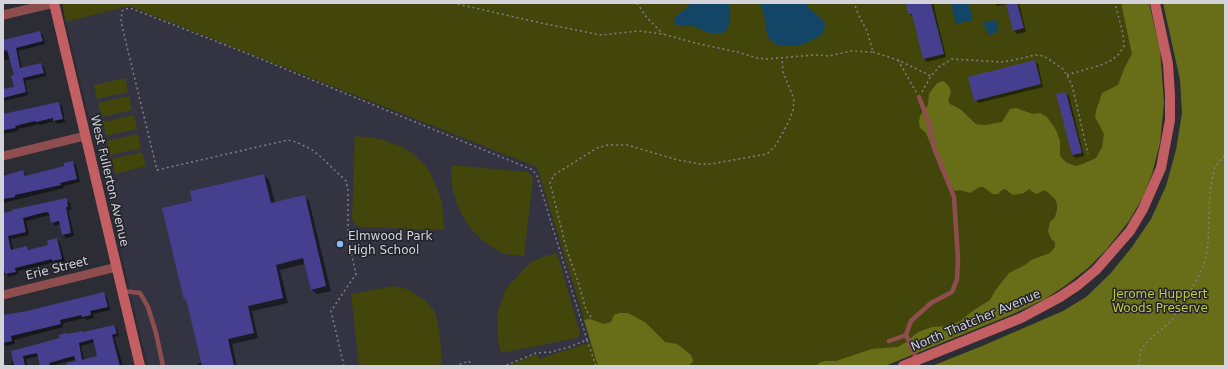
<!DOCTYPE html>
<style>
body{margin:0}
#map{position:relative;width:1228px;height:369px;overflow:hidden;background:#2b2c34;font-family:"DejaVu Sans",sans-serif}
canvas{display:block}
.frame{position:absolute;inset:0;border:4px solid #d3d3d9;pointer-events:none}
</style>
<div id="map">
<canvas width="1228" height="369"></canvas>
<div class="frame"></div>
</div>
<script>
const g = document.querySelector('canvas').getContext('2d');
g.lineJoin = 'round';
function fill(path, color) { g.fillStyle = color; g.fill(path, 'evenodd'); }
const poly = rows => new Path2D(rows.map(r => 'M' + r).join(''));
function stroke(path, color, width, dash) { g.strokeStyle = color; g.lineWidth = width; g.lineCap = dash ? 'butt' : 'round'; g.setLineDash(dash || []); g.stroke(path); }
function write(font, color, halo, rows, align = 'center') {
  g.font = font + ' "DejaVu Sans",sans-serif'; g.lineWidth = 3; g.setLineDash([]); g.textBaseline = 'middle'; g.strokeStyle = halo; g.fillStyle = color; for (const [text, x, y, turn = 0] of rows) {
    g.save(); g.translate(x, y); g.rotate((+turn || 0) * Math.PI / 180); g.textAlign = isNaN(turn) ? turn : align; if (halo) g.strokeText(text, 0, 0); g.fillText(text, 0, 0); g.restore();
  }
}
const built = poly([
 [129,6,537,167,598,366,148,366,66,22]
]);
const green = poly([
 [62,3,1149,3,1164,102,1160,143,1152,174,1129,221,1106,249,1088,268,1066,285,1045,299,1013,314,885,366,507,366,536,354,539,359,591,342,537,167,129,6,66,22],
 [125,78,128,92,97,99,94,85],
 [129,96,132,110,102,117,98,103],
 [134,115,137,129,106,136,103,122],
 [138,134,141,148,110,155,107,141],
 [355,136,380,139,401,146,412,153,423,163,431,174,442,201,444,230,359,227,352,220],
 [142,152,146,166,115,174,112,159],
 [451,165,528,172,533,178,524,256,512,255,502,253,483,241,469,227,459,209,452,187],
 [557,253,580,333,577,338,501,353,498,339,497,313,506,289,523,270,533,261,546,256],
 [394,286,407,289,426,301,435,312,440,334,442,366,359,366,351,294]
]);
const forest = poly([
 [1121,3,1149,3,1160,49,1164,102,1160,143,1152,174,1143,197,1129,221,1106,250,1088,268,1066,285,1045,299,1013,314,885,366,816,366,819,363,825,361,836,361,872,349,898,347,905,343,918,332,932,327,948,326,960,321,974,310,990,300,995,291,1009,273,1025,265,1031,260,1050,253,1055,247,1055,242,1051,239,1048,231,1050,222,1055,217,1057,210,1057,204,1055,199,1045,190,1036,194,1029,189,1024,193,1013,195,1005,189,1002,190,998,194,993,194,983,187,979,187,970,193,960,190,955,191,945,180,926,133,920,128,919,122,920,116,928,105,929,94,937,83,943,81,948,85,951,92,948,101,950,104,960,109,976,124,985,125,1002,122,1010,109,1016,108,1033,114,1040,113,1047,117,1056,130,1060,141,1060,156,1067,163,1076,166,1085,163,1096,158,1102,147,1104,134,1095,117,1096,111,1102,93,1118,85,1124,69,1132,54],
 [1163,3,1225,3,1225,366,932,366,982,346,1063,311,1086,297,1110,274,1132,247,1151,219,1166,186,1176,150,1182,113,1180,80],
 [620,313,628,313,646,323,665,342,677,344,685,350,690,354,693,359,693,362,688,366,598,366,584,320,590,319,604,324,611,322,614,315]
]);
const water = poly([
 [690,3,730,3,729,15,730,22,726,31,722,33,710,33,693,26,679,26,676,25,674,22,676,16,686,9],
 [760,3,806,3,809,8,824,21,825,26,824,31,821,35,805,44,790,46,777,45,768,37,766,30,764,14],
 [951,3,974,3,969,4,973,20,956,24],
 [998,20,998,32,989,35,983,23,989,21]
]);
const shadow = poly([
 [907,3,933,3,946,57,927,62,924,59,914,17,909,14],
 [994,3,1019,3,1026,32,1017,34,1014,31,1007,4,997,6],
 [40,32,43,35,45,44,18,51,22,69,41,64,44,67,46,76,25,81,28,95,4,101,3,99,3,90,15,88,15,76,11,59,3,60,3,42],
 [1034,61,1038,64,1043,87,979,103,975,100],
 [1066,93,1069,96,1084,156,1076,158,1072,155],
 [59,103,62,106,65,122,57,124,55,121,40,125,39,124,18,129,18,131,3,134,3,115],
 [73,162,76,166,80,182,63,186,64,188,3,203,3,176,23,171,27,176,65,167],
 [264,175,269,180,275,203,304,196,309,201,331,291,317,294,311,289,305,264,280,270,288,303,252,311,258,338,232,344,237,366,194,366,202,362,188,302,185,299,193,202],
 [66,200,70,203,71,210,68,210,74,236,66,238,63,234,60,224,55,226,52,222,50,215,26,221,29,235,11,239,13,250,27,247,30,251,50,246,57,239,60,243,65,262,56,264,55,262,18,271,18,274,9,277,7,274,3,275,3,214],
 [104,294,107,297,110,310,93,314,94,318,86,320,85,318,63,323,63,327,14,340,15,344,6,346,3,343,3,316,9,316],
 [114,326,117,329,119,336,114,337,123,366,78,366,76,359,52,366,41,366,39,356,26,359,27,366,3,366,12,364,12,362,14,361,12,351,61,339,67,335],
 [95,342,98,357,84,360,81,346]
]);
const building = poly([
 [906,3,931,3,944,54,923,59,912,14,908,14],
 [1006,3,1017,3,1024,28,1013,31],
 [40,31,43,41,16,48,20,68,41,63,44,73,23,78,26,92,3,98,3,89,14,87,11,76,14,75,7,50,3,51,3,40],
 [1035,60,1041,84,974,101,968,77],
 [1066,92,1082,153,1072,155,1056,94],
 [59,102,63,119,53,121,53,118,36,122,35,121,15,126,16,128,4,130,3,114],
 [73,161,77,179,60,183,61,185,15,195,15,197,3,199,3,176,23,170,25,176,64,166,64,163],
 [264,174,271,203,305,195,326,286,311,290,303,258,276,265,283,298,248,306,254,333,228,339,234,366,202,366,186,299,184,300,162,208,192,201,190,191],
 [67,198,68,207,66,207,71,233,62,235,59,221,51,223,49,213,46,212,23,218,26,232,8,236,11,250,27,246,28,250,48,245,47,241,57,238,62,259,52,261,52,259,15,268,16,272,5,274,3,265,3,213,12,211,11,210],
 [104,292,108,307,90,311,91,315,82,317,81,315,60,320,61,324,11,336,12,341,3,343,3,315,27,311],
 [114,325,117,333,112,335,120,366,67,366,67,363,76,361,74,356,49,363,50,366,40,366,37,353,23,356,25,366,14,366,11,351,60,338,59,335,66,333,67,334,83,331,83,332],
 [93,339,97,356,82,360,79,343]
]);
const path = poly([
 [453,3,541,23,601,35,639,31,663,34,695,43,737,52,757,58,767,59,814,55,829,56,851,51,873,52,867,31,859,16,854,3],
 [637,3,647,18,663,34],
 [873,52,898,60,931,76],
 [898,60,916,92],
 [1067,75,1101,65,1112,60,1119,54,1124,46,1123,34,1115,3],
 [922,92,931,76,939,67,952,59,1002,62,1014,60,1035,55,1044,56,1063,69,1067,75,1072,85,1088,154],
 [591,317,586,310,578,281,567,251,550,183,554,175,597,148,608,145,627,145,678,160,700,164,711,164,767,154,776,145,788,123,793,111,794,99,783,72,782,58],
 [587,340,596,366],
 [344,366,331,311,356,274,348,240,348,190,346,181,321,157,311,149,296,142,288,140,157,170,121,22,122,11,125,9,130,8,246,53,533,170,537,176,587,340,569,347,551,352,536,353,504,366],
 [455,366,469,361,472,366],
 [1138,366,1141,350,1148,341,1171,321,1190,293,1204,265,1208,243,1210,190,1215,167,1225,155]
]);
const lane = poly([
 [123,291,140,293,148,307,156,333,163,366],
 [889,341,906,335],
 [917,360,906,335,911,321,931,303,952,292,957,279,958,259,954,197,934,148,928,120,919,97]
]);
const street = poly([
 [3,15,54,3],
 [3,156,85,136],
 [3,295,117,267]
]);
const secondary = poly([
 [54,3,140,366],
 [903,366,1021,318,1060,297,1078,285,1096,270,1130,231,1143,209,1161,168,1170,120,1170,95,1168,64,1155,3]
]);
const markers = [
 [340,244,4,"#89bafc"]
];
const streetNames = [
 ["West Fullerton Avenue",109,181,77],
 ["Erie Street",57,269,-14],
 ["North Thatcher Avenue",976,321,-23]
];
const poiNames = [
 ["Elmwood Park",348,237],
 ["High School",348,251]
];
const parkNames = [
 ["Jerome Huppert",1160,295],
 ["Woods Preserve",1160,309]
];
fill(built, '#333341');
fill(green, '#43460b');
fill(forest, '#686d18');
fill(water, '#134566');
fill(shadow, '#0007');
fill(building, '#463f90');
stroke(path, '#7f8087', 1.5, [2, 3]);
stroke(lane, '#8e4e4f', 4.5);
stroke(street, '#8e4e4f', 9);
stroke(secondary, '#c35e62', 10);
for (const [x, y, r, color] of markers) { const dot = new Path2D(); dot.arc(x, y, r, 0, 2 * Math.PI); g.fillStyle = color; g.fill(dot); stroke(dot, '#22222a', 1.5); }
write('12px', '#d3d3d9', '#22222a', streetNames);
write('12px', '#d3d3d9', '#22222a', poiNames, 'left');
write('12px', '#c1ca3b', '#22222a', parkNames);
</script>
